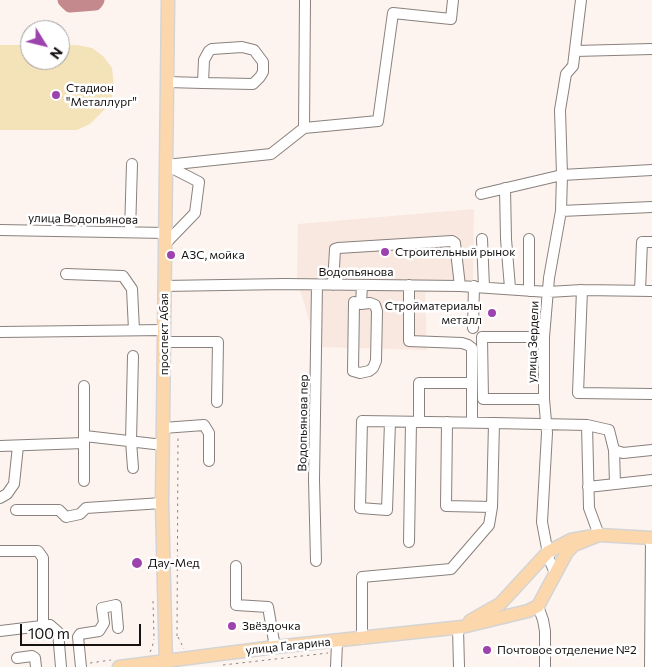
<!DOCTYPE html>
<meta charset="utf-8">
<style>
body{margin:0}
#map{position:relative;width:652px;height:667px;overflow:hidden;background:#fdf4ef;font-family:Commissioner,sans-serif}
canvas{display:block}
.north{position:absolute;left:20px;top:20px;width:50px;height:50px;box-sizing:border-box;background:#fff;border:1px solid #a1a0a0;border-radius:50%;rotate:126deg;font-size:14px;font-weight:700;line-height:20px;text-align:center;color:#151211}
.north::after{content:'';display:block;margin:auto;width:18px;height:22px;background:#9d43ad;clip-path:polygon(50% 0,100% 100%,50% 72%,0 100%)}
.scale{position:absolute;left:20px;top:624px;width:121px;height:22px;box-sizing:border-box;border:2px solid #151211;border-top:0;padding-left:6px;font-size:15px;line-height:18px;white-space:nowrap;color:#151211;-webkit-text-stroke:4px #fff;paint-order:stroke}
</style>
<div id="map">
<canvas width="652" height="667"></canvas>
<div class="north">N</div>
<div class="scale">100 m</div>
</div>
<script>
const g = document.querySelector('canvas').getContext('2d');
g.lineJoin = 'round';
function fill(path, color) { g.fillStyle = color; g.fill(path, 'evenodd'); }
const poly = rows => new Path2D(rows.map(r => 'M' + r).join(''));
function stroke(path, color, width, dash) { g.strokeStyle = color; g.lineWidth = width; g.lineCap = dash ? 'butt' : 'round'; g.setLineDash(dash || []); g.stroke(path); }
function write(font, color, halo, rows, align = 'center') {
  g.font = font + ' Commissioner,sans-serif'; g.lineWidth = 5; g.setLineDash([]); g.textBaseline = 'middle'; g.strokeStyle = halo; g.fillStyle = color; for (const [text, x, y, turn = 0] of rows) {
    g.save(); g.translate(x, y); g.rotate((+turn || 0) * Math.PI / 180); g.textAlign = isNaN(turn) ? turn : align; if (halo) g.strokeText(text, 0, 0); g.fillText(text, 0, 0); g.restore();
  }
}
const built = poly([
 [474,209,473,280,425,293,427,350,317,347,297,280,298,224]
]);
const green = poly([
 [0,45,30,45,30,60,60,60,60,45,77,45,92,48,103,56,112,68,114,86,111,103,90,124,77,130,0,130]
]);
const river = poly([
 [65,0,70,5,95,3,97,0]
]);
const path = poly([
 [153,601,154,638],
 [177,636,178,437],
 [178,637,184,649],
 [150,652,152,648,154,639],
 [90,663,111,660],
 [223,665,328,653]
]);
const minor = poly([
 [575,51,652,49],
 [167,82,203,83,253,84,260,77,263,72,263,62,254,50,242,47,212,49,209,51,204,60,203,83],
 [304,128,305,0],
 [166,165,271,154,304,128,378,121,393,13,451,19,453,0],
 [505,188,506,239,510,288],
 [481,194,562,175,652,170],
 [561,211,652,207],
 [0,230,166,233],
 [130,232,132,164],
 [482,239,484,287],
 [165,244,195,213,199,182,166,165],
 [66,274,123,276,132,289,134,330],
 [333,285,335,249,338,248,452,241,455,243,460,286],
 [409,285,409,341,462,343,468,345,472,348,472,422],
 [164,286,284,284,460,286,548,292,582,290,652,291],
 [582,290,578,393,652,394],
 [529,291,529,239],
 [640,291,642,242,652,242],
 [361,304,370,303,375,305,377,311,376,361,373,368,369,371,360,373,353,371,354,302,361,304,362,285],
 [473,328,474,286],
 [0,332,164,330],
 [544,337,482,337,483,399,544,399],
 [164,342,218,342,217,402],
 [390,422,387,510,360,508,362,421,494,423],
 [419,422,419,383,472,383],
 [447,422,446,506,492,507],
 [587,425,609,430,614,450,623,453,652,450],
 [163,428,204,425,209,433,209,461],
 [85,436,163,445],
 [84,443,84,481],
 [0,446,84,443,84,386],
 [614,450,615,484],
 [133,468,131,441,133,356],
 [588,487,652,480],
 [0,498,7,494,14,484,18,446],
 [16,510,59,510,66,517,80,514,86,508,162,503],
 [409,542,411,422],
 [0,551,38,551,43,558,43,626],
 [316,561,314,480,317,285],
 [236,566,236,605,268,607,275,647],
 [555,573,549,559,542,522,547,433,544,399,544,337,549,278,561,211,562,175,560,110,566,74,573,66,581,0],
 [538,606,543,620,545,631,545,667],
 [458,628,459,667],
 [0,631,50,625,58,632,61,667],
 [362,639,362,577,451,569,489,525,492,507,494,423,587,425,589,508,599,535],
 [17,658,32,656,35,658,36,667],
 [81,667,78,637,80,634,99,631,104,623,102,608,116,605,118,628],
 [336,667,337,642],
 [650,667,651,538]
]);
const major = poly([
 [470,621,500,604,548,552,571,540,599,535,652,538],
 [119,667,275,647,462,627,528,611,538,606,567,552,574,545,599,535],
 [166,667,162,503,168,0]
]);
const markers = [
 [56,95,5,"#9d43ad"],
 [385,252,5,"#9d43ad"],
 [171,255,5,"#9d43ad"],
 [492,313,5,"#9d43ad"],
 [137,563,6,"#9d43ad"],
 [232,626,5,"#9d43ad"],
 [487,650,5,"#9d43ad"]
];
const poiNames = [
 ["Стадион",66,88],
 ["\"Металлург\"",66,102],
 ["Строительный рынок",395,252],
 ["АЗС, мойка",181,255],
 ["Стройматериалы",482,306,"right"],
 ["металл",482,320,"right"],
 ["Дау-Мед",148,563],
 ["Звёздочка",242,626],
 ["Почтовое отделение №2",497,650]
];
const streetNames = [
 ["улица Водопьянова",83,219,1],
 ["Водопьянова",356,272],
 ["проспект Абая",164,334,-90],
 ["улица Зердели",533,342,-88],
 ["Водопьянова пер",303,423,-89],
 ["улица Гагарина",288,646,-6]
];
fill(built, '#f9e8df');
fill(green, '#f4e2b9');
stroke(river, '#c3898c', 15);
stroke(minor, '#89817d', 12);
stroke(major, '#d5d4d4', 15);
stroke(path, '#8a8481', 1, [2.5, 4]);
stroke(minor, '#fff', 10);
stroke(major, '#fcd7ac', 12);
for (const [x, y, r, color] of markers) { const dot = new Path2D(); dot.arc(x, y, r, 0, 2 * Math.PI); g.fillStyle = color; g.fill(dot); stroke(dot, '#fff', 2); }
write('12px', '#151211', '#fff', poiNames, 'left');
write('12px', '#151211', '#fff', streetNames);
</script>
